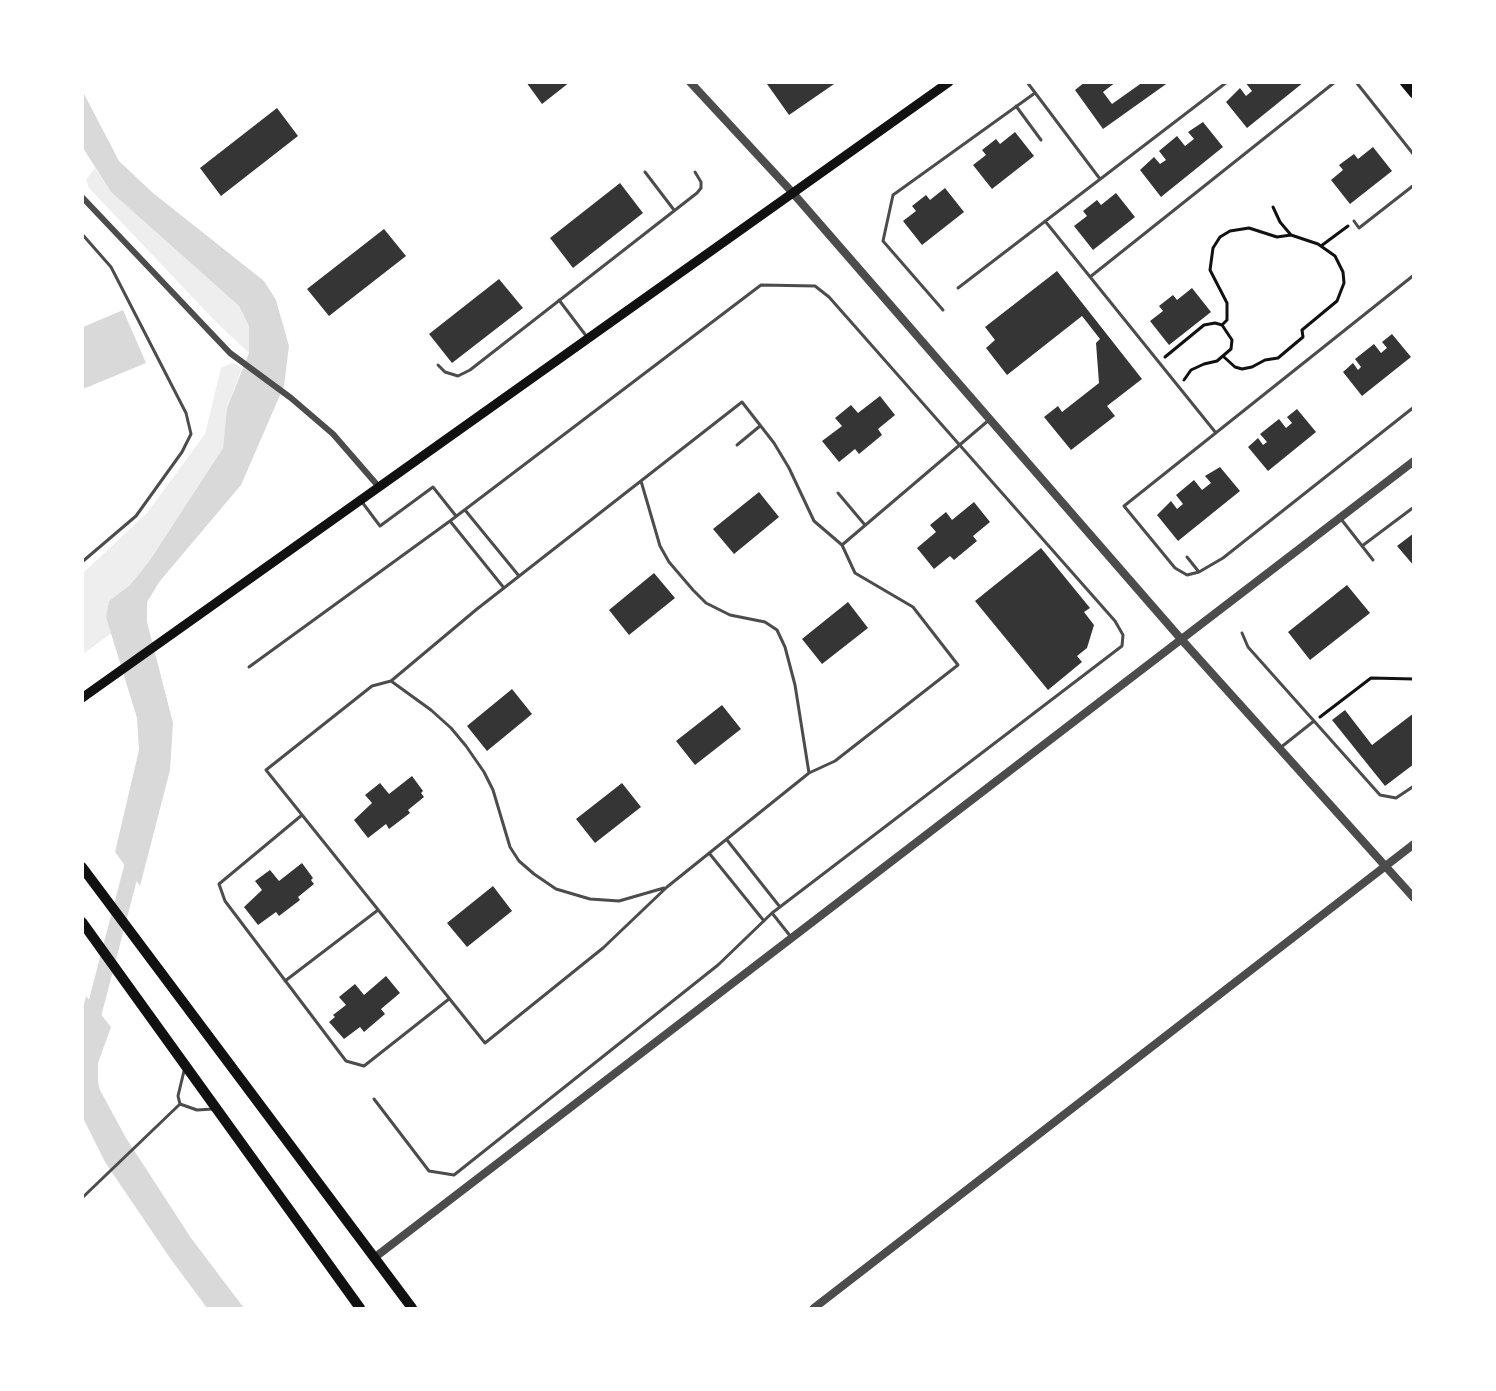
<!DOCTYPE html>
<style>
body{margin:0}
#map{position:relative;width:1496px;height:1391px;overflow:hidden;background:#fff;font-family:Georgia,serif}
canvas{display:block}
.frame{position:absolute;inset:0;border:84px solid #fff;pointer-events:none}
</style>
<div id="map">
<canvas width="1496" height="1391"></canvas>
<div class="frame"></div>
</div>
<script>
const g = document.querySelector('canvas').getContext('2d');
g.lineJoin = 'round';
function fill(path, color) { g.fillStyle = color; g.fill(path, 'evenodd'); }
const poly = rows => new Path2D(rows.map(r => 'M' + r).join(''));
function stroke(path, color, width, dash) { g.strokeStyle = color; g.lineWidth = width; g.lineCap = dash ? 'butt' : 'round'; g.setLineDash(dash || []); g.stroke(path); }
const green = poly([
 [95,168,111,192,239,306,249,326,249,353,217,323,89,188,86,180],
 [232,363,242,367,227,408,223,448,150,560,130,585,109,601,106,617,112,633,83,654,83,573,147,513,205,434,221,368]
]);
const water = poly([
 [82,90,119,161,153,193,264,281,276,300,289,346,284,386,241,485,160,581,147,602,147,622,173,723,170,770,140,886,115,852,139,750,137,718,106,617,109,601,130,585,150,560,223,448,227,408,249,353,249,326,239,306,111,192,83,148],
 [123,310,146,363,83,389,83,327],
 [86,996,111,1027,98,1063,98,1082,100,1090,126,1138,191,1238,244,1308,207,1308,170,1258,105,1162,83,1118,82,1011]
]);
const canal = poly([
 [90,1027,136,852]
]);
const building = poly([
 [526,82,570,82,542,104],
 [769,82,837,82,789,115,767,84],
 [1085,82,1116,82,1103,92,1112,104,1143,82,1169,82,1103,129,1075,90],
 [1245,82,1304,82,1247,128,1226,102,1240,88,1246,96,1252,91],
 [277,108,298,136,221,196,200,168],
 [1203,122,1223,147,1161,197,1140,170,1154,157,1160,164,1166,160,1159,151,1177,136,1185,146,1194,139,1188,132],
 [1015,132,1034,156,992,189,973,165,986,155,982,150,996,139,1000,144],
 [1373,147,1392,171,1350,204,1331,180,1343,170,1339,165,1354,154,1358,159],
 [620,183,643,213,573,268,550,238],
 [945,188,964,212,922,245,903,221,916,211,912,206,926,195,930,200],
 [1116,193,1135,217,1093,250,1074,226,1087,216,1083,211,1097,200,1101,205],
 [384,229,406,256,329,316,307,289],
 [1057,271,1142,379,1107,406,1115,416,1071,450,1044,417,1058,406,1062,412,1099,383,1096,343,1100,339,1082,316,1007,375,986,348,995,340,985,327],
 [499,279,523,308,452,363,429,334],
 [1192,288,1211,312,1169,345,1150,321,1163,311,1159,306,1173,295,1177,300],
 [1392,334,1411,357,1362,396,1343,372,1353,363,1358,370,1361,367,1355,359,1374,344,1381,353,1387,348,1382,342],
 [880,396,895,415,878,429,882,435,859,454,855,449,839,462,822,441,842,426,835,418,851,405,858,413],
 [1297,409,1316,432,1268,471,1248,447,1258,438,1263,445,1267,442,1260,434,1279,419,1286,428,1292,423,1287,417],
 [1220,467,1240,491,1178,541,1157,515,1171,501,1177,509,1183,504,1176,495,1194,480,1202,490,1211,483,1205,476],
 [759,492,779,517,734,554,713,529],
 [974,502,990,522,973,536,977,541,954,560,950,556,934,569,917,548,936,532,930,525,946,512,952,520],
 [1414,533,1414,566,1397,546],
 [1041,548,1090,608,1084,612,1094,625,1087,648,1077,656,1082,662,1048,690,975,601],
 [654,573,675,598,629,635,609,610],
 [1347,585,1370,613,1310,660,1288,632],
 [848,602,868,628,822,664,802,639],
 [512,689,532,714,487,751,467,726],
 [722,705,741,729,695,765,676,741],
 [1345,710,1372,745,1414,713,1414,764,1385,786,1332,720],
 [412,776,423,791,421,793,424,797,408,810,410,813,389,829,386,824,368,838,354,820,372,803,365,795,380,783,389,794],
 [622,783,641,807,595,843,576,819],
 [302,863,313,878,311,880,314,884,298,897,300,900,279,916,276,912,258,925,244,907,262,890,255,881,270,870,279,881],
 [493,886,512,911,467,947,447,923],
 [386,976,400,993,381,1009,385,1014,364,1032,360,1027,344,1039,329,1022,335,1017,333,1015,346,1005,339,997,355,984,364,995]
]);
const path = poly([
 [1321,246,1348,226],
 [1222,325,1227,320,1227,303,1210,270,1213,248,1220,237,1230,231,1249,228,1277,237,1291,235],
 [1165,357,1204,325,1215,323,1222,325,1232,340,1231,349,1217,361,1204,364,1191,370,1184,380],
 [1224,357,1235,367,1242,369,1252,367,1265,360,1278,358,1303,337,1302,330,1337,301,1344,283,1343,272,1335,256,1318,244,1291,235,1280,222,1273,207],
 [1320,717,1371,678,1414,679]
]);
const service = poly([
 [1027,82,1100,179],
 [1356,82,1414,155],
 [1016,106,1041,140],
 [645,172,674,210],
 [1045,221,1216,433],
 [1354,221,1359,228,1414,185],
 [82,234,111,267,186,413,191,434,182,452,136,516,82,562],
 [1414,275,1124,506,1175,568,1187,575,1199,572,1223,558,1414,407],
 [1090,277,1335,82],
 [958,288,1227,82],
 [559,300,587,337],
 [943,310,883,241,893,195,1035,93],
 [438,365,445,372,458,376,470,370,697,193,701,188,701,182,695,172],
 [742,402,774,443,789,468,814,521,842,545,855,573,913,607,958,665,835,761,809,773,667,887,603,948,485,1043,266,770,372,686,391,681,477,609,742,402],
 [737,445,760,426],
 [641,481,660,546,669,562,693,590,706,603,730,615,765,622,777,630,785,647,795,685,809,773],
 [838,493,865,525],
 [362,502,380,526,433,487,456,516],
 [465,510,519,576],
 [1341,519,1373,560],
 [450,521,504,588],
 [842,545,989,420],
 [1362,546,1414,507],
 [1187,557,1199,572],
 [1242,633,1248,647,1380,795,1396,798,1414,786],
 [249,667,450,521,761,285,815,286,829,297,1115,621,1123,635,1122,646,772,913,718,965,454,1175,429,1171,374,1099],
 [391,681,431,710,451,728,466,746,484,772,493,790,510,847,519,861,534,874,556,889,590,899,619,901,664,888],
 [1280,748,1314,721],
 [302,815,219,884,225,901,346,1061,364,1066,449,999],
 [727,840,780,907],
 [709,853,764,921],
 [772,913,791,937],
 [285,981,378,910],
 [180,1104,178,1096,184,1071],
 [180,1104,197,1110,213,1109],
 [82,1198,180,1104]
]);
const minor = poly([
 [82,197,230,353,291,398,333,434,379,487]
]);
const tertiary = poly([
 [690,82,792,192,1181,639,1414,898],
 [374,1258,1414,461],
 [814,1308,1414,844]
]);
const secondary = poly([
 [1404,82,1414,94],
 [82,698,949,82]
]);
const primary = poly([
 [82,867,412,1308],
 [82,922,360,1308]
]);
fill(green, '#eee');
fill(water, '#d9d9d9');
stroke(canal, '#d9d9d9', 16);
fill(building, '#353535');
stroke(path, '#111', 3);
stroke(service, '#4c4c4c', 3);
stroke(minor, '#4c4c4c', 6);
stroke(tertiary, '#4c4c4c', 8);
stroke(secondary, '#111', 9);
stroke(primary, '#111', 10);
</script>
